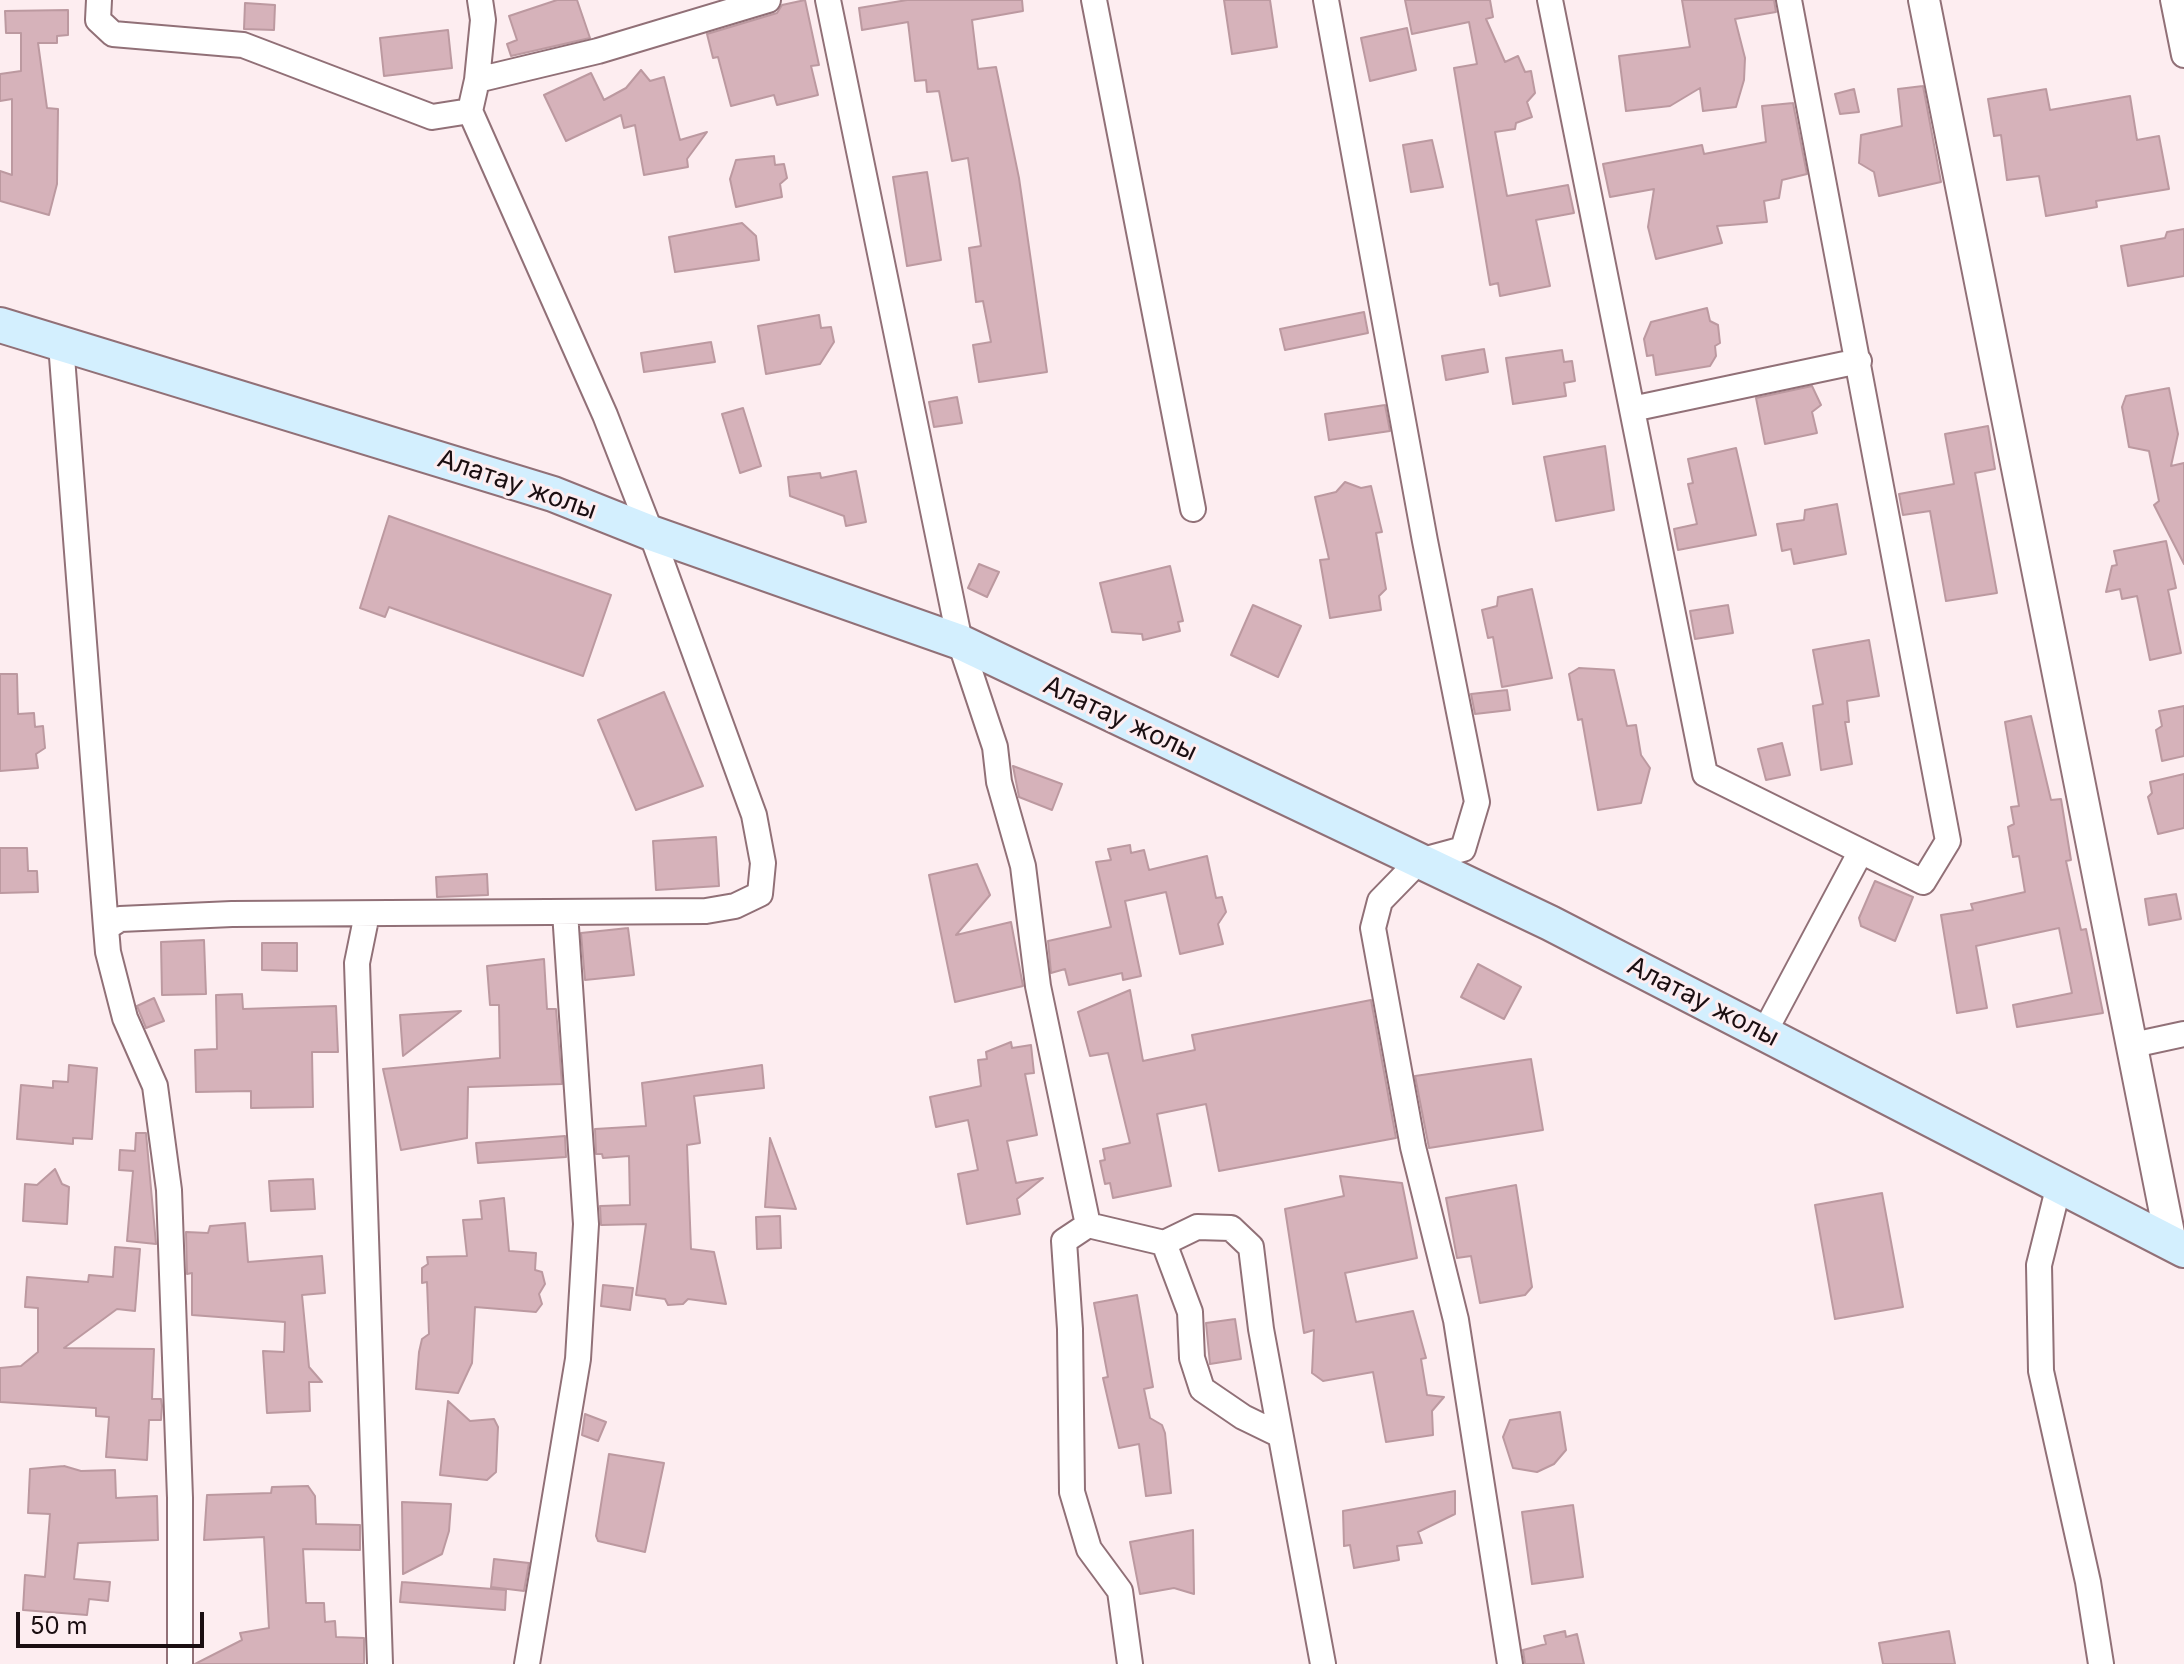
<!DOCTYPE html>
<meta charset="utf-8">
<style>
body{margin:0}
#map{position:relative;width:2184px;height:1664px;overflow:hidden;background:#fdedf0;font-family:Inter,sans-serif}
canvas{display:block}
.scale{position:absolute;left:16px;top:1612px;width:188px;height:36px;box-sizing:border-box;border:4px solid #1a0e11;border-top:0;padding-left:10px;font-size:24px;line-height:28px;white-space:nowrap;color:#1a0e11;-webkit-text-stroke:6px #fdedf0;paint-order:stroke}
</style>
<div id="map">
<canvas width="2184" height="1664"></canvas>
<div class="scale">50 m</div>
</div>
<script>
const g = document.querySelector('canvas').getContext('2d');
g.lineJoin = 'round';
function fill(path, color) { g.fillStyle = color; g.fill(path, 'evenodd'); }
const poly = rows => new Path2D(rows.map(r => 'M' + r).join(''));
function stroke(path, color, width, dash) { g.strokeStyle = color; g.lineWidth = width; g.lineCap = dash ? 'butt' : 'round'; g.setLineDash(dash || []); g.stroke(path); }
function write(font, color, halo, rows, align = 'center') {
  g.font = font + ' Inter,sans-serif'; g.lineWidth = 6; g.setLineDash([]); g.textBaseline = 'middle'; g.strokeStyle = halo; g.fillStyle = color; for (const [text, x, y, turn = 0] of rows) {
    g.save(); g.translate(x, y); g.rotate((+turn || 0) * Math.PI / 180); g.textAlign = isNaN(turn) ? turn : align; if (halo) g.strokeText(text, 0, 0); g.fillText(text, 0, 0); g.restore();
  }
}
const building = poly([
 [557,0,577,0,590,38,511,56,507,44,517,40,509,16,557,0],
 [805,0,819,65,811,66,818,95,777,105,774,95,731,106,718,57,713,58,707,34,777,13,782,5,805,0],
 [907,0,1022,0,1023,11,972,20,978,69,996,67,1019,178,1047,372,979,382,973,345,991,342,983,301,976,302,969,248,981,246,968,158,952,161,939,91,927,92,926,80,915,81,908,22,862,30,859,8,907,0],
 [1224,0,1270,0,1277,47,1232,54,1224,0],
 [1405,0,1490,0,1493,17,1486,19,1505,62,1518,56,1525,72,1531,71,1535,93,1527,102,1532,117,1516,123,1515,129,1495,132,1507,196,1568,185,1574,213,1536,220,1550,286,1500,296,1498,283,1490,285,1454,68,1477,64,1469,22,1412,34,1405,0],
 [1682,0,1774,0,1776,12,1735,19,1745,58,1744,80,1736,107,1703,111,1700,88,1670,106,1626,111,1619,56,1690,47,1682,0],
 [245,3,275,5,274,30,244,29,245,3],
 [68,10,68,35,57,36,57,43,38,43,47,108,58,109,57,184,49,215,0,201,0,171,12,175,12,99,0,101,0,74,21,71,21,33,6,33,5,11,68,10],
 [1407,28,1416,70,1370,81,1361,38,1407,28],
 [448,30,452,68,384,76,380,38,448,30],
 [641,70,650,81,664,77,680,140,707,132,687,159,688,167,644,175,635,125,624,128,621,115,566,141,544,95,591,73,604,100,626,88,641,70],
 [1923,86,1941,182,1879,196,1874,172,1859,163,1861,135,1902,126,1898,89,1923,86],
 [1854,89,1859,112,1840,114,1835,94,1854,89],
 [2046,89,2050,110,2130,96,2137,140,2159,136,2169,189,2096,201,2097,207,2046,216,2039,176,2007,180,2001,135,1994,136,1988,99,2046,89],
 [1793,103,1807,174,1782,180,1779,198,1764,201,1767,222,1717,226,1722,243,1656,259,1648,227,1654,189,1610,197,1603,164,1702,145,1704,154,1766,142,1762,106,1793,103],
 [1432,140,1443,187,1411,192,1403,145,1432,140],
 [774,156,775,165,784,164,787,178,780,184,782,197,736,207,730,179,736,160,774,156],
 [927,172,941,260,907,266,893,177,927,172],
 [742,223,756,236,759,260,675,272,669,237,742,223],
 [2184,229,2184,276,2128,286,2121,246,2165,238,2167,232,2184,229],
 [1707,308,1710,321,1718,325,1720,343,1715,346,1716,356,1710,366,1656,375,1653,355,1647,356,1644,339,1651,322,1707,308],
 [1364,312,1368,333,1285,350,1280,329,1364,312],
 [819,315,821,328,831,327,834,342,820,364,766,374,758,326,819,315],
 [711,342,715,362,644,372,641,353,711,342],
 [1484,349,1488,372,1446,380,1442,356,1484,349],
 [1562,350,1564,362,1572,361,1575,381,1564,383,1566,396,1513,404,1506,358,1562,350],
 [1812,386,1821,405,1812,412,1817,433,1765,444,1756,398,1812,386],
 [2169,388,2178,434,2171,466,2184,463,2184,564,2154,505,2159,501,2149,451,2129,447,2122,407,2126,396,2169,388],
 [957,397,962,423,934,427,929,402,957,397],
 [1385,405,1390,431,1329,440,1325,414,1385,405],
 [743,408,761,466,740,473,722,414,743,408],
 [1988,426,1995,469,1975,473,1997,593,1946,601,1930,511,1903,515,1899,494,1954,484,1945,434,1988,426],
 [1605,446,1614,510,1556,521,1544,457,1605,446],
 [1736,448,1756,535,1678,550,1674,529,1697,524,1688,484,1693,483,1688,459,1736,448],
 [856,471,866,522,846,526,844,516,790,496,788,477,820,473,821,478,856,471],
 [1345,482,1361,488,1371,486,1382,532,1376,533,1386,589,1379,596,1381,610,1330,618,1320,560,1329,559,1315,497,1336,492,1345,482],
 [1837,504,1846,554,1794,564,1791,549,1782,551,1777,524,1804,520,1805,510,1837,504],
 [389,516,611,595,583,676,389,607,385,617,360,608,389,516],
 [2166,541,2176,588,2168,590,2181,653,2150,660,2137,596,2122,599,2120,589,2106,592,2112,566,2117,565,2114,551,2166,541],
 [979,564,999,572,987,597,968,588,979,564],
 [1170,566,1183,621,1178,622,1180,631,1143,640,1142,634,1112,632,1100,583,1170,566],
 [1532,589,1552,678,1502,687,1493,637,1488,638,1482,610,1497,606,1498,597,1532,589],
 [1253,605,1301,626,1278,677,1231,655,1253,605],
 [1728,605,1733,633,1695,639,1690,611,1728,605],
 [1869,640,1879,696,1847,701,1849,722,1845,722,1852,764,1821,770,1813,706,1823,704,1813,650,1869,640],
 [1579,668,1614,670,1627,726,1636,725,1641,755,1650,768,1641,803,1598,810,1582,719,1578,720,1569,674,1579,668],
 [0,674,17,674,18,714,34,713,35,727,43,726,45,748,36,754,38,768,0,771,0,674],
 [1507,690,1510,710,1475,714,1471,694,1507,690],
 [664,692,703,786,636,810,598,720,664,692],
 [2184,706,2184,756,2162,761,2156,730,2162,726,2159,711,2184,706],
 [2031,716,2051,800,2061,799,2071,860,2066,861,2081,930,2086,929,2103,1013,2017,1027,2013,1005,2072,993,2059,928,1976,946,1987,1008,1957,1013,1941,915,1973,910,1971,904,2025,892,2019,856,2013,857,2008,827,2014,824,2011,807,2019,806,2005,722,2031,716],
 [1782,743,1790,775,1766,780,1758,749,1782,743],
 [1013,766,1062,784,1052,810,1019,797,1013,766],
 [2184,774,2184,828,2158,834,2148,797,2152,793,2150,782,2184,774],
 [716,837,719,886,656,890,653,841,716,837],
 [1130,845,1131,853,1144,850,1149,870,1207,856,1216,898,1222,897,1226,912,1218,924,1223,944,1180,954,1166,892,1125,901,1141,976,1123,980,1122,973,1069,985,1065,969,1051,973,1048,941,1111,927,1096,862,1111,860,1108,849,1130,845],
 [0,848,27,848,28,871,37,871,38,892,0,893,0,848],
 [977,864,990,895,956,935,1011,922,1023,986,955,1002,929,875,977,864],
 [487,874,488,895,437,897,436,877,487,874],
 [1875,881,1913,897,1895,941,1861,926,1859,918,1875,881],
 [2176,894,2181,919,2149,925,2145,899,2176,894],
 [628,928,634,975,585,980,581,933,628,928],
 [204,940,206,994,162,995,161,942,204,940],
 [262,943,297,943,297,971,262,970,262,943],
 [544,959,547,1009,556,1009,562,1084,468,1087,467,1138,401,1150,383,1069,500,1058,499,1005,490,1005,487,966,544,959],
 [1478,964,1521,987,1504,1019,1461,997,1478,964],
 [1130,990,1143,1061,1195,1050,1192,1035,1371,1000,1396,1138,1219,1171,1206,1104,1157,1114,1171,1186,1113,1198,1110,1183,1105,1184,1100,1161,1105,1160,1103,1149,1130,1143,1108,1053,1090,1056,1078,1012,1130,990],
 [242,994,243,1009,336,1006,338,1052,312,1052,313,1107,251,1108,251,1091,196,1092,195,1050,217,1049,216,995,242,994],
 [154,998,164,1021,146,1028,137,1006,154,998],
 [461,1011,403,1056,400,1015,461,1011],
 [1011,1042,1012,1048,1031,1045,1034,1073,1025,1074,1037,1135,1007,1141,1016,1183,1043,1178,1017,1199,1020,1214,967,1224,958,1174,978,1170,968,1120,936,1127,930,1097,981,1086,978,1060,987,1059,986,1052,1011,1042],
 [1531,1059,1543,1130,1429,1148,1415,1076,1531,1059],
 [69,1065,97,1068,92,1139,73,1138,73,1144,17,1139,21,1085,53,1088,53,1081,68,1082,69,1065],
 [762,1065,764,1088,694,1096,700,1143,687,1145,691,1249,714,1252,726,1304,688,1299,683,1304,668,1305,665,1299,636,1295,646,1224,601,1225,600,1206,630,1205,629,1156,603,1158,602,1154,596,1154,595,1129,646,1126,642,1083,762,1065],
 [136,1133,146,1133,156,1244,127,1241,133,1171,119,1170,120,1150,135,1151,136,1133],
 [565,1136,566,1157,478,1163,476,1143,565,1136],
 [770,1138,796,1209,765,1207,770,1138],
 [55,1169,62,1184,69,1187,67,1224,23,1221,25,1184,37,1185,55,1169],
 [1340,1176,1402,1183,1417,1258,1345,1273,1356,1322,1413,1311,1426,1358,1421,1359,1427,1395,1444,1397,1432,1411,1433,1435,1386,1442,1373,1372,1323,1381,1312,1373,1314,1330,1304,1333,1285,1209,1344,1196,1340,1176],
 [313,1179,315,1209,271,1211,269,1181,313,1179],
 [1516,1185,1532,1287,1525,1295,1480,1303,1471,1256,1457,1258,1446,1198,1516,1185],
 [1882,1193,1903,1307,1835,1319,1815,1205,1882,1193],
 [504,1198,509,1251,536,1253,535,1270,542,1272,545,1284,539,1294,542,1304,536,1312,475,1307,472,1363,458,1393,416,1389,419,1352,422,1339,429,1334,427,1282,422,1283,422,1268,428,1264,427,1257,467,1256,463,1220,482,1219,480,1201,504,1198],
 [780,1216,781,1248,757,1249,756,1217,780,1216],
 [245,1223,248,1262,322,1256,325,1293,302,1295,309,1367,322,1382,309,1382,310,1411,267,1413,263,1351,284,1352,285,1322,192,1315,192,1273,187,1274,186,1232,208,1233,210,1226,245,1223],
 [115,1247,140,1249,135,1311,117,1309,64,1348,154,1349,152,1399,161,1399,162,1406,161,1420,149,1420,147,1460,106,1457,109,1417,96,1416,96,1408,0,1402,0,1368,21,1366,38,1352,38,1308,25,1307,27,1277,88,1282,89,1275,113,1277,115,1247],
 [603,1285,633,1288,630,1310,601,1306,603,1285],
 [1137,1295,1153,1387,1144,1389,1150,1418,1162,1425,1165,1433,1171,1493,1146,1496,1139,1444,1119,1448,1103,1378,1108,1377,1094,1303,1137,1295],
 [1235,1319,1241,1359,1210,1364,1206,1323,1235,1319],
 [448,1401,470,1421,494,1419,498,1427,496,1472,487,1480,440,1475,448,1401],
 [1560,1412,1566,1450,1554,1464,1537,1472,1513,1468,1503,1437,1510,1420,1560,1412],
 [585,1414,606,1422,598,1441,582,1435,585,1414],
 [609,1454,664,1463,645,1552,598,1541,596,1536,609,1454],
 [64,1466,81,1471,115,1470,116,1498,157,1496,158,1540,78,1543,74,1579,110,1582,108,1601,89,1599,87,1615,23,1610,25,1575,45,1577,50,1514,28,1513,30,1469,64,1466],
 [308,1486,315,1496,316,1524,360,1525,360,1550,303,1549,306,1603,324,1603,325,1622,335,1621,336,1637,364,1638,364,1664,195,1664,242,1640,240,1633,269,1628,264,1537,204,1540,207,1495,271,1493,272,1487,308,1486],
 [1455,1491,1455,1514,1418,1532,1422,1543,1397,1546,1399,1560,1354,1568,1350,1545,1344,1546,1343,1511,1455,1491],
 [402,1502,451,1504,449,1531,442,1554,403,1574,402,1502],
 [1573,1505,1583,1577,1532,1584,1522,1512,1573,1505],
 [1193,1530,1194,1594,1174,1588,1140,1594,1130,1542,1193,1530],
 [494,1559,529,1563,524,1591,491,1587,494,1559],
 [402,1582,506,1590,505,1610,400,1602,402,1582],
 [1565,1631,1566,1637,1577,1634,1584,1664,1525,1664,1523,1650,1546,1644,1544,1636,1565,1631],
 [1949,1631,1955,1664,1883,1664,1879,1643,1949,1631]
]);
const minor = poly([
 [99,0,98,20,113,34,243,45,432,117,470,111],
 [828,0,960,642,995,747,999,782,1023,866,1038,986,1088,1225,1164,1243,1197,1227,1231,1228,1251,1247,1261,1329,1323,1664],
 [1094,0,1193,509],
 [1326,0,1425,541,1477,802,1463,849,1419,861,1380,901,1373,928,1413,1147,1456,1320,1510,1664],
 [1550,0,1705,774,1923,882,1948,841,1789,0],
 [2173,0,2184,55],
 [477,80,483,20,480,0],
 [61,344,106,928],
 [1632,409,1859,361],
 [367,914,357,963,380,1664],
 [1764,1033,1860,853],
 [2133,1045,2184,1034],
 [2059,1185,2039,1265,2041,1371,2088,1582,2101,1664],
 [1088,1225,1064,1241,1070,1329,1072,1492,1089,1549,1120,1591,1130,1664],
 [1164,1243,1190,1312,1192,1358,1202,1389,1243,1417,1280,1435],
 [180,1664,180,1498,169,1190,155,1086,125,1018,108,952,106,928,120,919,232,914,706,911,735,906,760,894,763,863,754,815,651,533,605,415,470,111,477,80,598,51,768,0],
 [527,1664,578,1359,586,1224,565,912]
]);
const tertiary = poly([
 [1924,0,2171,1243]
]);
const secondary = poly([
 [0,325,553,494,651,533,960,642,1550,923,2184,1250]
]);
const streetNames = [
 ["Алатау жолы",517,485,19],
 ["Алатау жолы",1120,719,25],
 ["Алатау жолы",1703,1002,27]
];
fill(building, '#d6b2ba');
stroke(building, '#bc99a0', 2);
stroke(minor, '#917077', 28);
stroke(tertiary, '#917077', 34);
stroke(secondary, '#917077', 38);
stroke(minor, '#fff', 24);
stroke(tertiary, '#fff', 30);
stroke(secondary, '#d3effe', 34);
write('26px', '#1a0e11', '#fdedf0', streetNames);
</script>
